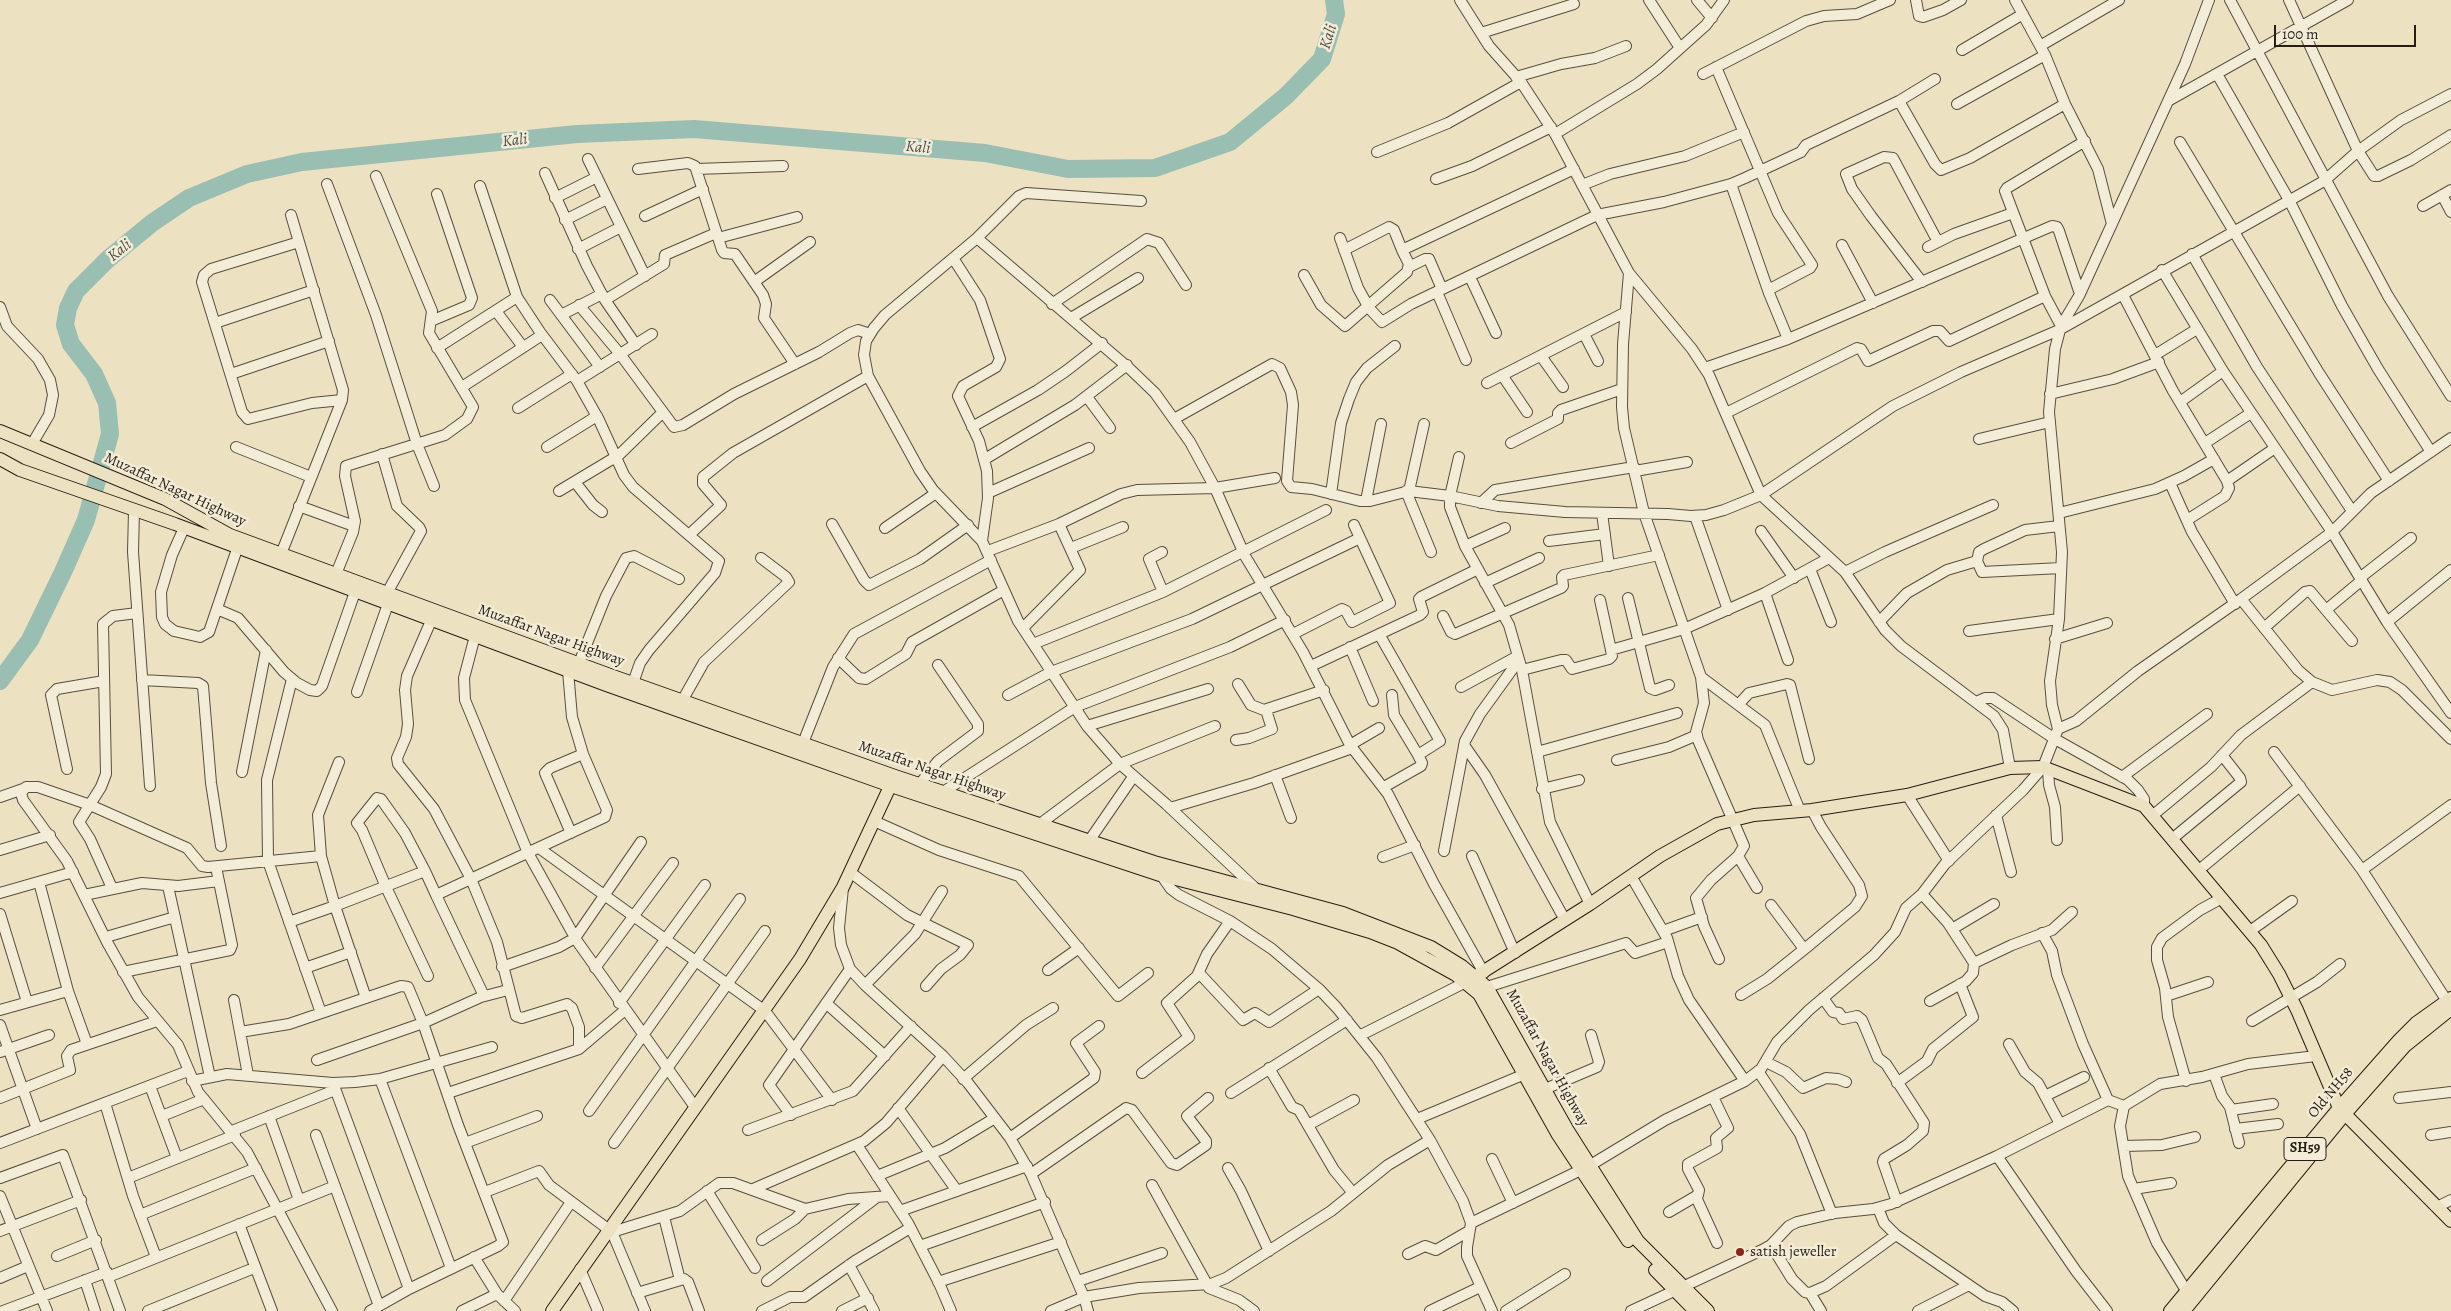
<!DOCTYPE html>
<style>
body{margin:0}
#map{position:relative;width:2451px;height:1311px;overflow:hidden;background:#ece1c0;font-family:Alegreya,serif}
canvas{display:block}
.scale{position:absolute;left:2274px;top:25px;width:142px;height:22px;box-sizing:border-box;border:2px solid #281d15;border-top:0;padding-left:6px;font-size:15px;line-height:18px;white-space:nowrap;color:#281d15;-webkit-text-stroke:4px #f3ecd6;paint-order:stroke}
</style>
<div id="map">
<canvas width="2451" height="1311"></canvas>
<div class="scale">100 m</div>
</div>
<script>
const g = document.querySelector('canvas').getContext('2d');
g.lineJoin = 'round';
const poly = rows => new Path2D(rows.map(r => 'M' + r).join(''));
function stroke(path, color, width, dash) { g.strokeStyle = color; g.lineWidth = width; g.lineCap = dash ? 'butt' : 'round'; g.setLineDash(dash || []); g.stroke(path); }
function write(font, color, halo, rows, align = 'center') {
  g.font = font + ' Alegreya,serif'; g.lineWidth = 5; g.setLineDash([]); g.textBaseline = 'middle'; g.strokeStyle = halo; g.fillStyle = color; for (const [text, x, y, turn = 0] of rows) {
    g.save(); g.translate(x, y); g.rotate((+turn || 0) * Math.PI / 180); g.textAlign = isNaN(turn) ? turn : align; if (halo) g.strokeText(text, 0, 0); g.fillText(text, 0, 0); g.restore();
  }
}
const river = poly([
 [0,681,30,640,63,572,86,520,110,434,107,403,94,374,71,344,65,325,68,308,76,291,107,260,152,223,189,198,247,174,302,162,577,134,694,129,985,153,1068,169,1155,168,1230,142,1286,96,1322,59,1336,14,1334,0]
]);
const minor = poly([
 [1460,0,1489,46,1521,82,1555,134,1629,273,1692,349,1709,375,1761,495,1845,572,1885,630,1901,646,1994,716,2003,730,2010,768],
 [1649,0,1680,48],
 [1697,0,1712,18],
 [1916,0,1919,16,1923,17,1943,10,1961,0],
 [2015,0,2045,55,2065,104,2098,169,2112,224],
 [2230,0,2388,296,2451,396],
 [2289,0,2358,151,2374,176,2378,176,2411,160,2451,135],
 [1481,33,1574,4],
 [2040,46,2119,0],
 [1962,50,2023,14],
 [1716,67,1778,213,1812,265,1810,268,1768,290],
 [1703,74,1806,21,1824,16,1857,14,1890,0],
 [2217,74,2289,200,2342,306,2378,369,2431,452],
 [1516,77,1561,64,1595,58,1626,46],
 [1899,101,1935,164,1941,170,1970,158,2065,104],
 [2168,101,2348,0],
 [1957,104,2045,55],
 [1555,134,1637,84,1657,69,1706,25,1724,0],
 [2180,142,2319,373,2389,481],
 [1377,152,1448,123,1521,82],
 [588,159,645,276],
 [638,169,688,163,695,166,722,250,724,253,735,254,763,295,766,304,764,318,795,364],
 [696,169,783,166],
 [545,173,587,266,605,300,636,345],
 [1436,179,1472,166,1551,127],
 [327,184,376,315,417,444,434,486],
 [1731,184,1769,293,1788,339],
 [1582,185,1610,174,1685,156,1744,132],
 [480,186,517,297,540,332,577,381,599,420,624,475,633,487,719,561,715,573,649,650,640,663,633,683],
 [2442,195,2451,212],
 [555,198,597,177],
 [2423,206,2451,190],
 [645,216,703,189],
 [565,220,607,199],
 [718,238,797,217],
 [977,238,1019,196,1026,193,1141,201],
 [1340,238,1358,288,1369,308,1382,322,1411,304,1597,215,1664,202,1731,184,1745,178,1801,152,1806,145,1899,101,1935,79],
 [299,242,211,269,204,275,202,282,242,412,248,419,312,403,342,400],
 [1842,245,1873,303],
 [1928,247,1954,234,2013,213],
 [578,249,621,227],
 [1344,250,1389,227,1394,230,1402,250],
 [2192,254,2257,367,2352,511],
 [953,258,980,300,1000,359,996,367,963,386,958,396,979,441,987,471,988,498,982,541],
 [1409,267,1425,259,1429,259,1442,289],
 [2162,270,2223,371,2332,532,2387,622,2451,713],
 [1629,273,1623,344,1622,407,1624,428,1644,513,1701,677,1704,703,1696,732,1698,740,1744,846,1738,856,1711,880,1696,898,1704,926,1719,959],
 [1304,275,1321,305,1345,326,1407,272,1409,264,1402,250,1574,169],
 [1470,277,1496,333],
 [754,282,810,242],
 [1922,282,1871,216,1852,189,1846,174,1884,157,1893,158,1938,242],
 [1437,292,1466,360],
 [2123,295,2173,391,2227,481,2275,448],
 [550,300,600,367],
 [605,300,664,264,665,255,716,233],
 [1052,304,1147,239,1159,243,1186,285],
 [579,305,620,354,674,427,683,425,734,394,819,352,850,333,858,330,870,334],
 [0,307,7,326,38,359,50,380,53,395,49,415,32,444],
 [496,311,523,347],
 [561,315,602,294],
 [1071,318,1138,278],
 [431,321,469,305,472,298,437,194],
 [215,323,314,290],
 [2061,326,2045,296,2005,191,2007,188,2085,141],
 [1584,334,1598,361],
 [437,348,517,297],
 [2155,355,2197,329],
 [1541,356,1563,387],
 [1705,368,1788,339,2052,226,2057,227,2059,231,2080,294],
 [231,374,329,341],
 [1502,375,1527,412],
 [577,381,652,334],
 [1487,383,1626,312],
 [462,387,542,335],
 [2050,394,2113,379,2159,362],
 [1087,397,1110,428],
 [2180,402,2223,371],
 [518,408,572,374],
 [1726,413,1857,348,1861,349,1868,361,1933,331,1940,331,1949,341,2045,296],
 [1174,419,1272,364,1280,368,1291,392,1293,405,1287,481,1291,487,1312,489,1360,501,1370,501,1409,491,1450,496,1459,457],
 [972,427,1038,390,1066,371,1102,343],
 [1979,439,2050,422],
 [1511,443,1558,419,1558,413,1561,410,1622,389],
 [2205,443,2251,413],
 [236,447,311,477],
 [547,447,597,416],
 [382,454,397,506,419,527,421,531,387,593],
 [985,459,1075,405,1127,365],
 [1635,471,1687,462],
 [575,482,593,505,602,512],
 [2170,483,2192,532,2235,604],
 [559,491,619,455,662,413],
 [1406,491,1431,552],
 [1409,491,1424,424],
 [988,493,1089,448],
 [1331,494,1341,423,1349,399,1356,382,1367,368,1395,346],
 [1366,501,1381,424],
 [1481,503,1495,490,1634,467],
 [299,506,354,526],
 [134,511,133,552,150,786],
 [1602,513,1609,566],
 [2059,513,2155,489,2184,476,2214,459],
 [1695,516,1728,610],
 [2187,520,2225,496,2229,488,2227,481],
 [832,524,864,580,869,585,920,559,968,525],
 [184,528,172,555,161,592,162,617,165,624,174,631,200,637,209,632,237,549],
 [885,528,936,493],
 [1761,531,1794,578],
 [690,534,721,505,703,484,703,477,733,453,868,376],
 [1549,541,1605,534],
 [1465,546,1505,528],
 [1071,548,1123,527],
 [988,551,1059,524,1121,494,1137,490,1215,488,1275,478],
 [1162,552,1149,559,1163,592],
 [281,554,342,400,343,390,291,215],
 [1977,561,1982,572,2061,568],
 [1810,569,1831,622],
 [1845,572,1885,552,1993,505],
 [336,574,353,532,355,521,345,476,346,466,445,435,467,419,473,407,429,333,432,311,376,176],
 [2361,577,2411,538],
 [1485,583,1539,558],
 [1765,593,1788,660],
 [1628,598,1650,688,1655,690,1669,685],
 [2241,599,2332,532,2371,493,2451,438],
 [1600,600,1611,650],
 [217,609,238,618,284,672,297,683,310,690,317,691,322,686,355,592],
 [2326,610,2362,580],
 [434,614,407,676,405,690,408,724,406,737,397,758,398,764,434,809,471,879,497,942,516,1016,522,1018,567,1004,572,1008,579,1027,579,1049],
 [1443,616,1451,632,1455,634,1561,588,1563,586,1562,577,1564,575,1659,555],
 [1879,622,1907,593,1947,570,1977,561,1979,552,1984,549,2025,530,2059,526],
 [2387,622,2451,570],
 [1023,628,1080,570,1059,524],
 [2264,628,2305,592,2310,591,2352,641],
 [1969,631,2059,619],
 [1293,634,1342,609,1346,611,1352,622,1390,603,1354,525],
 [1379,634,1440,741,1418,755,1422,763,1421,766,1384,787],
 [475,636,464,678,465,700,528,853,577,941,695,1107],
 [2055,639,2107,623],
 [1033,644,1163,592,1326,510],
 [1350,647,1373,701],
 [838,658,859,678,866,679,906,654,912,642,1004,590],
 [579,663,606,596,626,558,634,556,679,579],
 [1311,666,1420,615,1423,612,1419,599,1421,597,1478,569],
 [1522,670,1561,660,1566,660,1572,669,1609,659,1612,656,1611,650,1684,629,1765,593,1829,558],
 [1701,677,1765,725,1800,811],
 [292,679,267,780,268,861,321,1013],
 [142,680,198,683,203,686,211,783,221,846],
 [1238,684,1251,705,1264,710,1324,690],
 [1461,687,1518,656],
 [357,692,388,604],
 [1008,695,1051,672,1192,619,1360,538],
 [1392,695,1394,715,1418,755],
 [682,701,704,662,789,582,786,577,761,558],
 [1976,702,1985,698,1993,698,2055,739,2128,780,2138,790,2144,799,2144,806],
 [1739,704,1749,693,1787,684,1790,685,1809,759],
 [1087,726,1208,689],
 [2058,729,2076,721,2138,671,2241,599,2298,670,2312,682,2332,690,2377,680,2390,682,2402,690,2451,739],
 [1236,740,1249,738,1272,729,1266,710],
 [803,743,833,667,854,634,991,560],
 [1350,745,1379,728],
 [1464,745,1485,775,1565,920],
 [1537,752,1677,713],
 [2274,752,2362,870,2451,805],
 [1617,760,1669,747,1697,735],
 [67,769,51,695,57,689,104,681],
 [2048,769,2049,785,2055,807,2057,840],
 [242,772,266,650],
 [1275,775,1291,818],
 [2122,777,2207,714],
 [1542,789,1579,780],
 [915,790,938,761,978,731,978,724,938,665],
 [943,792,1075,707,1230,647,1285,620],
 [1907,795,1949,861],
 [0,797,23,789],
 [1170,808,1254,783,1352,748],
 [1996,815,2011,872],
 [2152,816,2211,767,2241,735,2312,682],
 [874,821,939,850,1019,876,1118,996,1148,973],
 [1040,824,1120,764,1215,726],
 [571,833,545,773,550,768,583,754],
 [2172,839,2241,782,2240,778,2222,755],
 [1089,841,1133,777],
 [539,848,765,1011,832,1100],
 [0,850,50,835],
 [1444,851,1465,741,1480,714,1519,660],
 [321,856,318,815,339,762],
 [1472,856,1515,953],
 [1738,856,1757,888],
 [1383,857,1415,845],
 [2199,870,2300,786],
 [2362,870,2447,1001],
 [425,871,405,833,381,799,377,798,357,823,362,830,386,887,428,976],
 [850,872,907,915,968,945,960,955,941,969,926,986],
 [1159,872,1171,889,1179,895,1230,921,1272,949,1319,989,1337,1008,1377,1058,1430,1140,1463,1201,1471,1223],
 [1631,876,1667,938,1678,976,1689,1000,1745,1081],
 [39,882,68,991,87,1044],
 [168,886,210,1077],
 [1254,887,1166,804,1120,764,1087,726,1018,621,982,541,933,490,920,471,868,376,864,355,866,341,874,328,885,315,977,238,1130,369,1155,393,1190,442,1215,488,1245,556,1303,652,1350,745,1388,794,1434,884,1484,973],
 [112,888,90,839,79,822,101,787,106,774,103,624,113,616,137,613],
 [843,888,839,928,841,945,850,969,865,985,943,1056,968,1083,1010,1138,1031,1174,1084,1297,1051,1311],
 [0,893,73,872],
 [1922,894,1948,923,1974,963,1973,973,1966,981,1930,1001],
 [84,895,142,883,178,886,219,881],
 [436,895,484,996],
 [1590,904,1550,822,1522,670,1509,625,1465,546,1450,507,1450,496,1498,506,1565,512,1668,514,1691,516,1706,515,1724,510,1761,495,1893,406,1961,372,2059,330,2324,181,2358,151,2401,120,2451,94],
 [1771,905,1804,949],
 [0,914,27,1002],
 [289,922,335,906,366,998],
 [1952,929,1994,904],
 [1663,931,1702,917],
 [2250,931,2292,901],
 [2042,933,2052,951,2057,975,2083,1044,2108,1100],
 [106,937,175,917],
 [1974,963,2012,945,2052,930,2072,912],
 [502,967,559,947,575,938,641,842],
 [305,968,351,952],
 [595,968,673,863],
 [1048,970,1079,948],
 [123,972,230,950,232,945,216,867],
 [1199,973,1243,1020,1255,1013,1269,1022,1319,989],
 [865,985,915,934,942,891],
 [1487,987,1626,943,1635,953,1668,942],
 [1741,995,1767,979,1807,947,1855,907,1862,896,1859,885,1821,827,1812,810],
 [2166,996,2208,982],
 [1823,998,1833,1012,1839,1013,1843,1019,1857,1016,1862,1020,1878,1058,1886,1064,1924,1123,1923,1131,1907,1145,1884,1159,1883,1162,1897,1202],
 [234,1000,248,1075],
 [619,1003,705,885],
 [826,1003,885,1056],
 [0,1010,68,991],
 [2252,1021,2317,982,2340,964],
 [0,1025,37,1129],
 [240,1032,289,1024,401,986,408,987,423,1023,458,1125,503,1242,498,1246,409,1289,370,1311],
 [1361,1035,1466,982],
 [2009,1044,2025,1072,2038,1083,2060,1124],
 [0,1052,49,1035],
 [317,1060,423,1023,481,997,508,990],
 [1766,1062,1786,1072,1803,1088,1826,1078,1838,1079,1846,1082],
 [1269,1068,1292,1107,1299,1110,1334,1170,1353,1193],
 [1758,1071,1800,1134,1832,1214],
 [1142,1073,1189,1037,1167,1003,1197,976,1207,954,1230,921],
 [2214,1074,2222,1096,2230,1107,2239,1143],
 [380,1079,451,1268],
 [963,1079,1026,1025,1053,1008],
 [192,1081,227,1074,333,1083,355,1082,380,1079,492,1047],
 [2186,1081,2168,1017,2165,988,2157,960,2157,947,2162,938,2200,910,2222,898],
 [333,1083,409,1289],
 [1897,1083,1927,1061,1933,1049,1973,1017,1960,984],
 [150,1086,177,1158],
 [1545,1089,1597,1067,1599,1062,1591,1035],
 [448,1093,579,1049,625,1010],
 [1231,1093,1347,1020],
 [2045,1096,2084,1077],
 [0,1098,70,1070,67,1056,71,1050,157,1021],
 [2399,1098,2451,1092],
 [105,1103,133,1196,156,1257],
 [2124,1106,2120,1126,2128,1176,2157,1243,2187,1292],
 [898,1108,957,1191],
 [2231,1110,2273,1104],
 [589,1111,740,899],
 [791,1115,769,1085,850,969],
 [162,1116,204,1099],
 [269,1116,299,1200],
 [1417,1119,1525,1074],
 [1308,1125,1354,1100],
 [2235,1129,2278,1124],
 [748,1130,853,1091,911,1026],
 [232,1131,335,1090],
 [316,1135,379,1306],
 [2431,1135,2451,1132],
 [1010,1138,1094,1078,1095,1072,1076,1043,1099,1026],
 [0,1143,188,1071],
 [465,1143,537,1116],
 [614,1143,765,931],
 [857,1145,908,1223,939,1283,951,1311],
 [2124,1146,2162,1145,2195,1137],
 [1997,1156,2076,1271,2107,1311],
 [1492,1159,1513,1203],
 [1228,1168,1241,1191,1269,1251],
 [1031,1174,1126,1108,1132,1110,1171,1163,1177,1165,1206,1145,1206,1141,1187,1116,1208,1098],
 [877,1176,945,1148,995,1118],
 [0,1178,63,1155,120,1311],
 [128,1178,235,1135],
 [1152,1185,1209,1288,1239,1300,1254,1311],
 [753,1189,864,1141,886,1123,943,1056],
 [2134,1189,2171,1183],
 [707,1191,755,1268],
 [485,1192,539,1171,549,1185,612,1232,680,1211,719,1183,733,1183,805,1209,848,1199,890,1196],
 [0,1196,47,1311],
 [1696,1197,1717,1243],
 [2437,1207,2451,1200],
 [1878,1208,1884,1223,1896,1235,1985,1296,2002,1302,2013,1311],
 [900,1211,1027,1166],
 [1669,1212,1698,1195,1699,1190,1688,1169,1688,1164,1717,1148,1716,1138,1728,1128,1713,1097],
 [140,1215,256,1168],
 [664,1217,680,1280],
 [239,1224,272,1311],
 [0,1231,81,1200],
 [612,1232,645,1311],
 [762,1240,795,1219,805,1209],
 [1771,1245,1792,1279,1805,1292,1810,1293,1826,1286,1896,1235],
 [920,1246,1045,1202],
 [1408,1254,1425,1246,1436,1250,1469,1231],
 [57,1256,96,1240],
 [474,1257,497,1294,515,1311],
 [849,1265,874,1311],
 [580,1269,598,1311],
 [108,1277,335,1186],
 [0,1278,28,1266],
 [85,1280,95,1311],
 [767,1281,877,1197],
 [1078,1281,1162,1253],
 [938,1282,1061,1242],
 [637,1293,684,1279,688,1282,699,1311],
 [1810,1293,1821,1311],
 [504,1301,571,1202],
 [3,1311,107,1272],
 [148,1311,254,1268],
 [332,1311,247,1152,198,1092,178,1045,138,997,107,942,67,861,23,800,21,793,26,787,38,787,90,805,187,848,202,866,208,867,321,856,335,906,425,871,436,895,605,817,607,810,583,754,572,717,568,671],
 [462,1311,497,1294],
 [762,1311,790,1297,804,1297,855,1261,910,1228],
 [842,1311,868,1298],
 [1088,1311,1084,1297,1139,1288,1211,1284,1226,1278,1331,1211,1388,1165,1430,1140],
 [1430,1311,1480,1287],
 [1492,1311,1467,1256,1467,1247,1471,1223,1589,1166,1665,1120,1745,1081,1761,1069,1777,1042,1809,1010,1874,955,1895,932,1906,908,1922,894,1945,864,2023,790,2043,767,2058,729,2052,705,2050,681,2059,619,2062,552,2049,412,2055,349,2061,326,2079,296,2185,64,2209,0],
 [1506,1311,1565,1274],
 [1631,1311,1762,1250,1771,1245,1789,1226,1797,1222,1835,1213,1873,1209,1891,1204,1997,1156,2108,1100,2124,1106,2160,1084,2202,1077,2248,1064,2316,1056],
 [1918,1311,1969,1285]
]);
const major = poly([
 [0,431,165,499,230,535,610,675,895,776,1081,838,1154,862,1343,913,1431,947,1462,966,1487,987,1567,1129,1638,1241,1708,1311],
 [0,459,20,470,175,524,606,685,891,786,1160,875,1293,909,1370,932,1398,943,1456,975,1479,994,1558,1135,1628,1241],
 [1470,980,1590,904,1660,856,1717,824,1754,815,1812,810,1907,795,2010,768,2043,767,2144,806,2261,945,2279,974,2297,1010,2339,1108,2451,1221],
 [1655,1270,1695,1311],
 [552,1311,800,959,843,887,894,778],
 [2170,1311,2339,1108,2399,1040,2416,1023,2451,998],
 [2184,1311,2345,1114,2405,1046,2451,1009]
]);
const markers = [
 [1740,1252,5,"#8f2418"]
];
const shields = [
 [2305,1149,42]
];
const shieldNames = [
 ["SH59",2305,1149]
];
const streetNames = [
 ["Muzaffar Nagar Highway",175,490,25],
 ["Muzaffar Nagar Highway",551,636,20],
 ["Muzaffar Nagar Highway",932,771,19],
 ["Muzaffar Nagar Highway",1547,1058,61],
 ["Old NH58",2331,1093,-50]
];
const poiNames = [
 ["satish jeweller",1750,1252]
];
const waterNames = [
 ["Kali",1329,37,-72],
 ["Kali",515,141,-6],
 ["Kali",918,148,5],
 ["Kali",120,251,-38]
];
stroke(river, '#99beb2', 18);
stroke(minor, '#594e40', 12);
stroke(major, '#281d15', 14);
stroke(minor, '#f3ecd6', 10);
stroke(major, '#ece1c0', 12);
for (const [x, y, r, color] of markers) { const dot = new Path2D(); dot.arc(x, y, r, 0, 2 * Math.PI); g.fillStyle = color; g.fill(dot); stroke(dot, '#f3ecd6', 2); }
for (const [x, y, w] of shields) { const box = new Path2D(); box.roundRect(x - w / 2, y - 11.5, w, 23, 4); g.fillStyle = '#f3ecd6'; g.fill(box); stroke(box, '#281d15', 1); }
write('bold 14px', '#281d15', null, shieldNames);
write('15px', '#281d15', '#f3ecd6', streetNames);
write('15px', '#281d15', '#f3ecd6', poiNames, 'left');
write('italic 16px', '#4a4d44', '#f3ecd6', waterNames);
</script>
